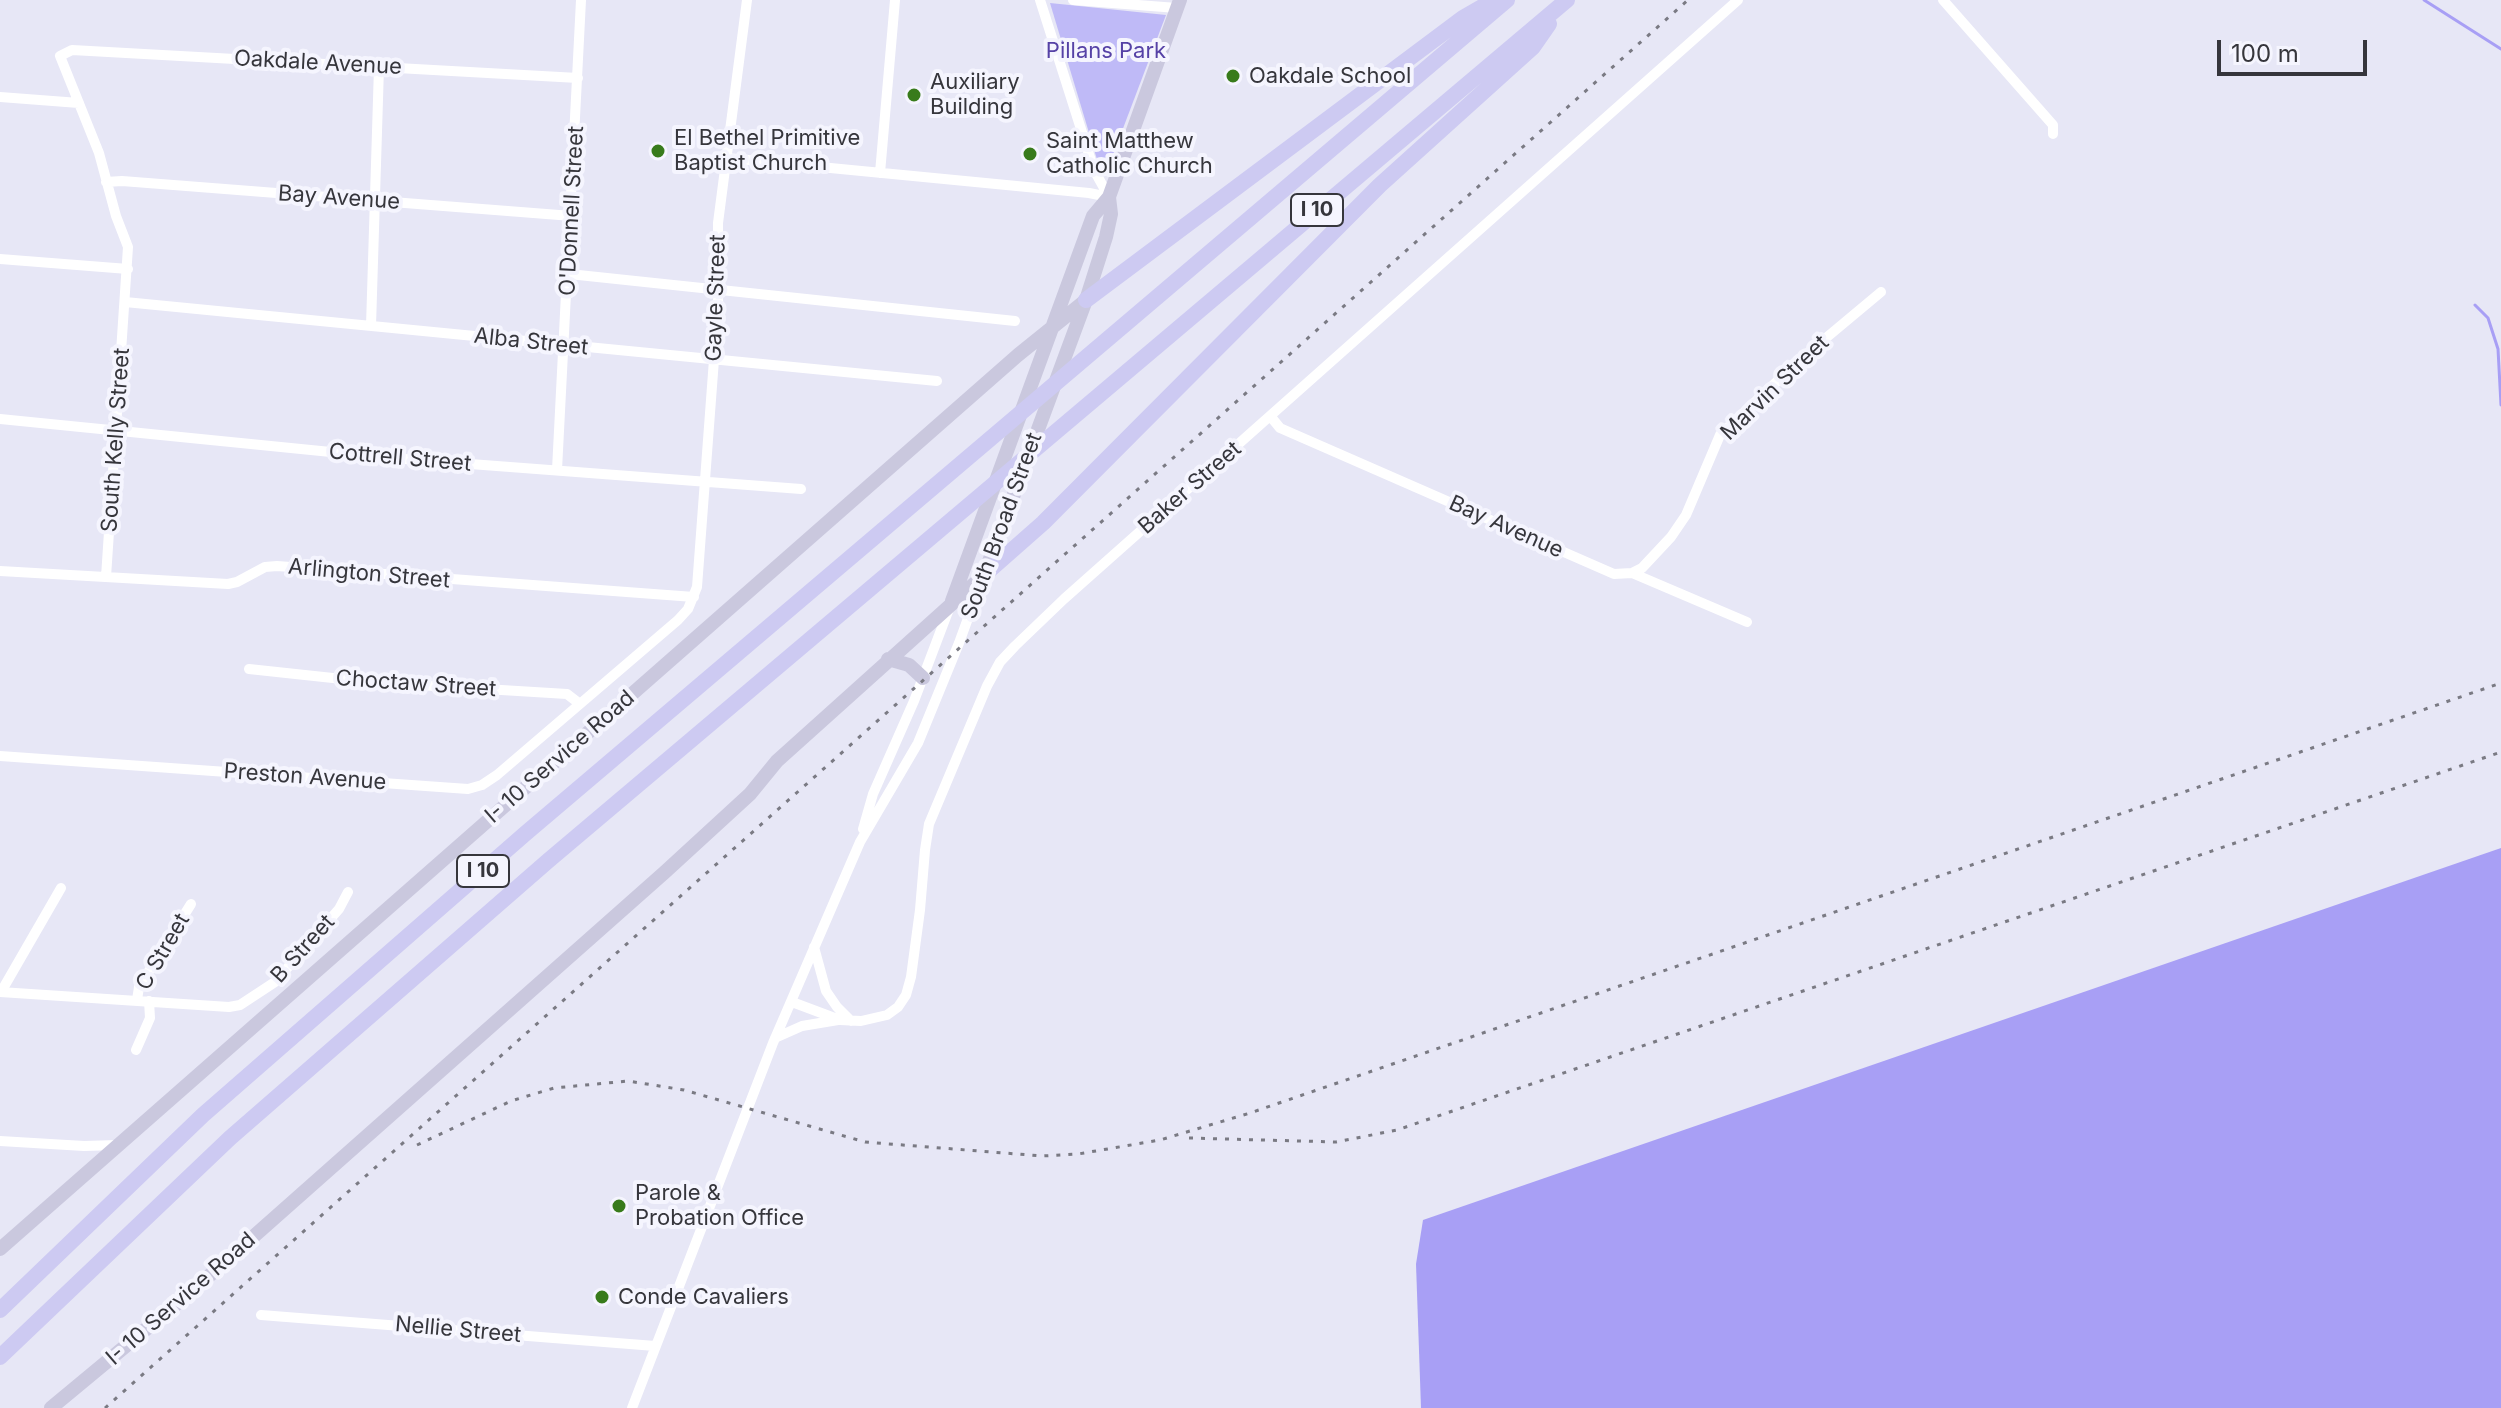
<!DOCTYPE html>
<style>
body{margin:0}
#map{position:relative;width:2501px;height:1408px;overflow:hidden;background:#e7e7f6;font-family:Inter,sans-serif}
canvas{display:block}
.scale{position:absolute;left:2217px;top:40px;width:150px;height:36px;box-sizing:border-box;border:4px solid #36363c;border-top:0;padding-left:10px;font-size:24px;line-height:28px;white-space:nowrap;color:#36363c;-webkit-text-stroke:6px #f5f5fe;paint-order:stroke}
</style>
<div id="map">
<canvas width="2501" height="1408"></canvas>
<div class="scale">100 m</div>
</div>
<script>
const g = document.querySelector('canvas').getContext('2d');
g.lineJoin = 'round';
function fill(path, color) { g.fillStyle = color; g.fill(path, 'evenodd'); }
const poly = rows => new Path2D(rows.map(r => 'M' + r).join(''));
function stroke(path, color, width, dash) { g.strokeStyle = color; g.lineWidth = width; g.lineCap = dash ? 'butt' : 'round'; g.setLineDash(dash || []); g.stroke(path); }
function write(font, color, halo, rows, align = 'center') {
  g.font = font + ' Inter,sans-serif'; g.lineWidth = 8; g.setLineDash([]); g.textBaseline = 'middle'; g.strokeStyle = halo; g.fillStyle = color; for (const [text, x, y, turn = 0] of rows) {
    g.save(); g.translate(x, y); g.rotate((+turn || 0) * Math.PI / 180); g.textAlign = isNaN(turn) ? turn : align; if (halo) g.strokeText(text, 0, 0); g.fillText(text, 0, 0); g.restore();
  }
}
const green = poly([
 [1050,3,1166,15,1108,168,1103,169,1099,166]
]);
const water = poly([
 [2501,848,2501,1408,1421,1408,1416,1264,1423,1220]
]);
const stream = poly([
 [2424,0,2501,49],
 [2475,305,2488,318,2498,349,2501,405]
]);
const minor = poly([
 [1040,0,1094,170,1109,197],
 [1073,0,1177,8],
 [1943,0,2053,125,2053,134],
 [0,97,79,103],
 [727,158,1089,193,1109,197],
 [880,173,895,0],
 [106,182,122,181,572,216],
 [0,259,128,269],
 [569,274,1015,321],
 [125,302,937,381],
 [371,326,379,67],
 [1271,417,1280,428,1614,574,1632,573,1747,622],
 [0,419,391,458,801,489],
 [557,470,581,0],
 [0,571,228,584,237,582,265,567,277,566,694,597],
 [1632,573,1642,568,1671,537,1686,515,1720,435,1802,358,1881,292],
 [106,577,128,247,116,216,99,153,60,56,72,50,578,78],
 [249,669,370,682,567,694,580,704],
 [0,756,468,789,482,785,497,775,678,620,688,609,697,587,718,306,718,223,747,0],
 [863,829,873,794,914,701,949,609],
 [814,947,826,991,837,1007,851,1021],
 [0,992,229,1007,240,1005,275,982,339,909,348,892],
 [1,992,61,888],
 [137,1000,139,987,191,904],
 [792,1002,840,1020,861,1021,887,1015,898,1007,906,995,911,977,920,910,925,850,929,824,987,686,1000,662,1015,646,1064,599,1738,0],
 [775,1038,802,1026,838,1020],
 [136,1050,150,1018,149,1001],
 [0,1141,84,1146,118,1145],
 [261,1315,655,1346],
 [632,1408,773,1043,860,842,918,743,959,643,983,577]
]);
const major = poly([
 [952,601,1093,216,1109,197],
 [888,659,909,665,923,678],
 [0,1249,1018,355,1085,301],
 [51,1408,192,1291,665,872,750,794,777,761,984,575,1086,300,1106,237,1111,214,1109,197,1180,0]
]);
const highway = poly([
 [1086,300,1463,18,1494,0],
 [984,575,1043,523,1380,185,1533,47,1549,24],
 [0,1310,203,1115,526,833,1507,0],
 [0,1357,230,1138,549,860,1567,0]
]);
const rail = poly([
 [1189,1138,1336,1142,1397,1130,2501,752],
 [417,1145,511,1101,554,1088,628,1081,684,1090,865,1142,1042,1156,1078,1154,1160,1140,1250,1113,2501,683],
 [105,1408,1688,0]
]);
const markers = [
 [1233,76,8,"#387b1b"],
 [914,95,8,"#387b1b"],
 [658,151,8,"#387b1b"],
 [1030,154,8,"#387b1b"],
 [619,1206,8,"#387b1b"],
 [602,1297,8,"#387b1b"]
];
const shields = [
 [1317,210,52],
 [483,871,52]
];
const shieldNames = [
 ["I 10",1317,210],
 ["I 10",483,871]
];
const parkNames = [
 ["Pillans Park",1106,51]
];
const streetNames = [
 ["Oakdale Avenue",318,63,3],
 ["Bay Avenue",339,198,4],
 ["O'Donnell Street",572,211,-87],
 ["Gayle Street",716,298,-88],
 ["Alba Street",531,342,6],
 ["Marvin Street",1775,388,-44],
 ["South Kelly Street",116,440,-86],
 ["Cottrell Street",400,458,5],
 ["Baker Street",1190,488,-41],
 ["South Broad Street",1002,526,-70],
 ["Bay Avenue",1506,527,24],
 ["Arlington Street",369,574,5],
 ["Choctaw Street",416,684,4],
 ["I- 10 Service Road",560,757,-41],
 ["Preston Avenue",305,777,4],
 ["B Street",303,949,-48],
 ["C Street",163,952,-60],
 ["I- 10 Service Road",181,1299,-41],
 ["Nellie Street",458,1330,5]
];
const poiNames = [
 ["Oakdale School",1249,76],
 ["Auxiliary",930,82],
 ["Building",930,107],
 ["El Bethel Primitive",674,138],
 ["Baptist Church",674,163],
 ["Saint Matthew",1046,141],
 ["Catholic Church",1046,166],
 ["Parole &",635,1193],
 ["Probation Office",635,1218],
 ["Conde Cavaliers",618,1297]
];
fill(green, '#bfbaf7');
fill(water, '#a89ff5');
stroke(stream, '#a89ff5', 3);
stroke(minor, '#fff', 10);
stroke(major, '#cac8de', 14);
stroke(highway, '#cdcaf2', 16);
stroke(rail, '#7a7a83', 3, [4, 8]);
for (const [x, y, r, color] of markers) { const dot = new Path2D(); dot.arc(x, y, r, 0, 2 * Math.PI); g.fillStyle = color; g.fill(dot); stroke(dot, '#f5f5fe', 3); }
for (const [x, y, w] of shields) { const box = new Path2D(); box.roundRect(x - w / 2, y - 16, w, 32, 6); g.fillStyle = '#f5f5fe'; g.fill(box); stroke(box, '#36363c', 2); }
write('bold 20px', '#36363c', null, shieldNames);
write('22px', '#5642a6', '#f5f5fe', parkNames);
write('22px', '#36363c', '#f5f5fe', streetNames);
write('22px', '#36363c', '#f5f5fe', poiNames, 'left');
</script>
